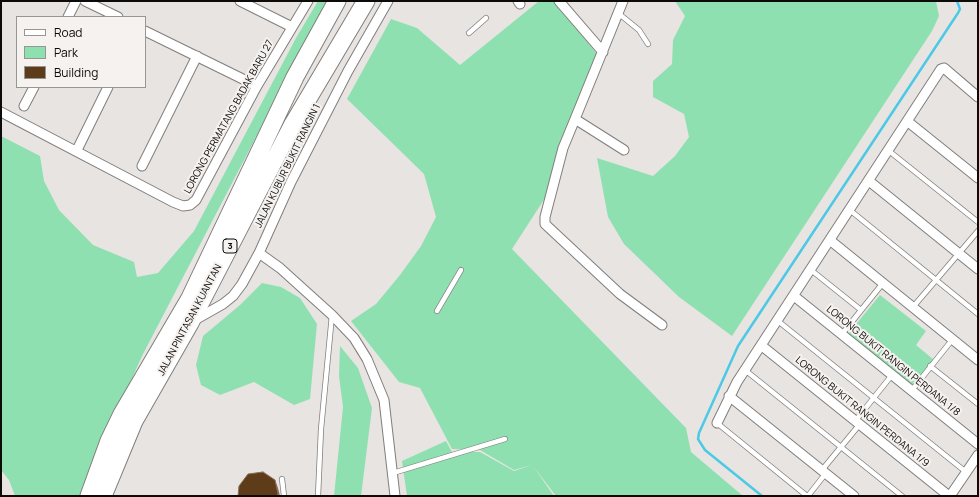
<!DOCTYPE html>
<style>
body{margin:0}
#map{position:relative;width:979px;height:497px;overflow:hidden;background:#e8e4e2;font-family:Manrope,sans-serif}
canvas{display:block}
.frame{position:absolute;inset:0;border:2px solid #0c0b0a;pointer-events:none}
.legend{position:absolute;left:16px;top:16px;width:130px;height:72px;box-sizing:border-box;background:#f5f2ef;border:1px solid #989693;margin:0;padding:5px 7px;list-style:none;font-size:12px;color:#0c0b0a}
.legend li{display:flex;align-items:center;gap:8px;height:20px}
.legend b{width:20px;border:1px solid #989693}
</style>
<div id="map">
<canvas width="979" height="497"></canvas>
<div class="frame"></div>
<ul class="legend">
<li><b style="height:5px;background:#fff"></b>Road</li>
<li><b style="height:11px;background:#8fe0b1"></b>Park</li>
<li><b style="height:11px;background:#5e3b19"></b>Building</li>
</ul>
</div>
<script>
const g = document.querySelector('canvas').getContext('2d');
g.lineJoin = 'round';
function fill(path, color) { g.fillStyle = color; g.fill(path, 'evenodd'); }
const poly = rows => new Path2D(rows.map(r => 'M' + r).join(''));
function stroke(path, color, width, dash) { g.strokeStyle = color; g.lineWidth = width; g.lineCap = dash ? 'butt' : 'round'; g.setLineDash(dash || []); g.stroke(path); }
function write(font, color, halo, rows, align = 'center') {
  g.font = font + ' Manrope,sans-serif'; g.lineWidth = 4; g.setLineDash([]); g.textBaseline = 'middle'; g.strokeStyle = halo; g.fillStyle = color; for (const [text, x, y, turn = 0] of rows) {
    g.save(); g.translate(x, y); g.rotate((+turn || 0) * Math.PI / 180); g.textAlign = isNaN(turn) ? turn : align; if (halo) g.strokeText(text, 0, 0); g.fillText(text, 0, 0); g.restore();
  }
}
const green = poly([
 [318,1,330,1,255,139,142,356,80,496,15,496,9,480,1,470,1,136,40,156,44,181,59,210,93,245,134,262,137,277,158,273,194,231,296,38],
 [539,1,555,1,597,54,556,181,512,249,686,428,691,452,743,496,556,496,533,466,554,496,407,496,402,461,446,441,452,452,480,452,514,471,532,465,514,470,480,450,452,449,420,388,399,382,351,321,376,304,400,275,421,246,436,217,424,174,347,99,391,19,417,28,460,65],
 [675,1,936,1,939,16,932,31,732,336,679,297,624,244,608,217,597,158,653,176,675,156,689,137,684,114,653,97,653,81,672,64,673,40,685,16],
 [262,283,281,287,300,298,317,324,310,399,294,405,254,382,220,395,201,385,196,365,203,336,240,305],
 [880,295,926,331,916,345,934,360,913,386,848,334],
 [340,346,358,368,372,408,361,496,334,496,343,407,339,376]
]);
const stream = poly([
 [762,496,705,450,698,439,699,433,738,346,958,13,960,9,957,1]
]);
const lane = poly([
 [618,13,639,30,648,44],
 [469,33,486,18],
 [889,151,978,222],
 [851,211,978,314],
 [811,270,861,310],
 [913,307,978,231],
 [437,311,461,270],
 [778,321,966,472],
 [842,334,883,283],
 [930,366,978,404],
 [745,370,902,496],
 [912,390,952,340],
 [856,420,892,375],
 [717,423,807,496],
 [822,470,860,424],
 [393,473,505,439],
 [282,479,284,496],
 [318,496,321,429,332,315],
 [808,496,826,473]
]);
const street = poly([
 [85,1,118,17],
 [240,1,292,27],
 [518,1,520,4],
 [559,1,603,52],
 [623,1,575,119,624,150],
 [68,17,76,1],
 [145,31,257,86],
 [24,106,34,87],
 [1,112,173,202,183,206,190,205,196,200,257,86,308,1],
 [575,119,563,148,545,217,545,224,620,294,662,325],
 [907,121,978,178],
 [77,150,108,87],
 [142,166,197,56],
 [869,181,978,269],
 [831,241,978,360],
 [259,253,280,268,332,315,354,338,367,359,384,400,395,496],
 [794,296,978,444],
 [193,321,223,304,233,296,242,284,259,253,291,182,348,71,388,1],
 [762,346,949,496],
 [729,396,854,496],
 [717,423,737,382,941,69,944,68,978,97],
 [950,496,978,455]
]);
const highway = poly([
 [89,496,109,441,122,414,190,298,295,77,337,1],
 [103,496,134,421,190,323,293,124,366,1]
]);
const shadedWall = poly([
 [275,480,278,488,280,496,277,496]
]);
const building = poly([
 [263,472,275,480,278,494,277,496,238,496,239,486,248,474,263,472]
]);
const shields = [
 [230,246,14]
];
const shieldNames = [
 ["3",230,246]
];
const streetNames = [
 ["LORONG PERMATANG BADAK BARU 27",229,117,-61],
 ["JALAN KUBUR BUKIT RANGIN 1",288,166,-64],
 ["JALAN PINTASAN KUANTAN",190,320,-62],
 ["LORONG BUKIT RANGIN PERDANA 1/8",893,361,39],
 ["LORONG BUKIT RANGIN PERDANA 1/9",862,412,39]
];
fill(green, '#8fe0b1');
stroke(stream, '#4cc9e4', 2.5);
stroke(lane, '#817e7c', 6);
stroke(street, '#817e7c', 11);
stroke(highway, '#817e7c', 19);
stroke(lane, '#fff', 4.5);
stroke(street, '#fff', 9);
stroke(highway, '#fff', 17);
fill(shadedWall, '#876e55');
fill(building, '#5e3b19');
stroke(building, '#876e55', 1);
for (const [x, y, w] of shields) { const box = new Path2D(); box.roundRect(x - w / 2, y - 7, w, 14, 3); g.fillStyle = '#f5f2ef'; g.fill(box); stroke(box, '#0c0b0a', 1); }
write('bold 9px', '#0c0b0a', null, shieldNames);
write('10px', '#0c0b0a', '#f5f2ef', streetNames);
</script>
